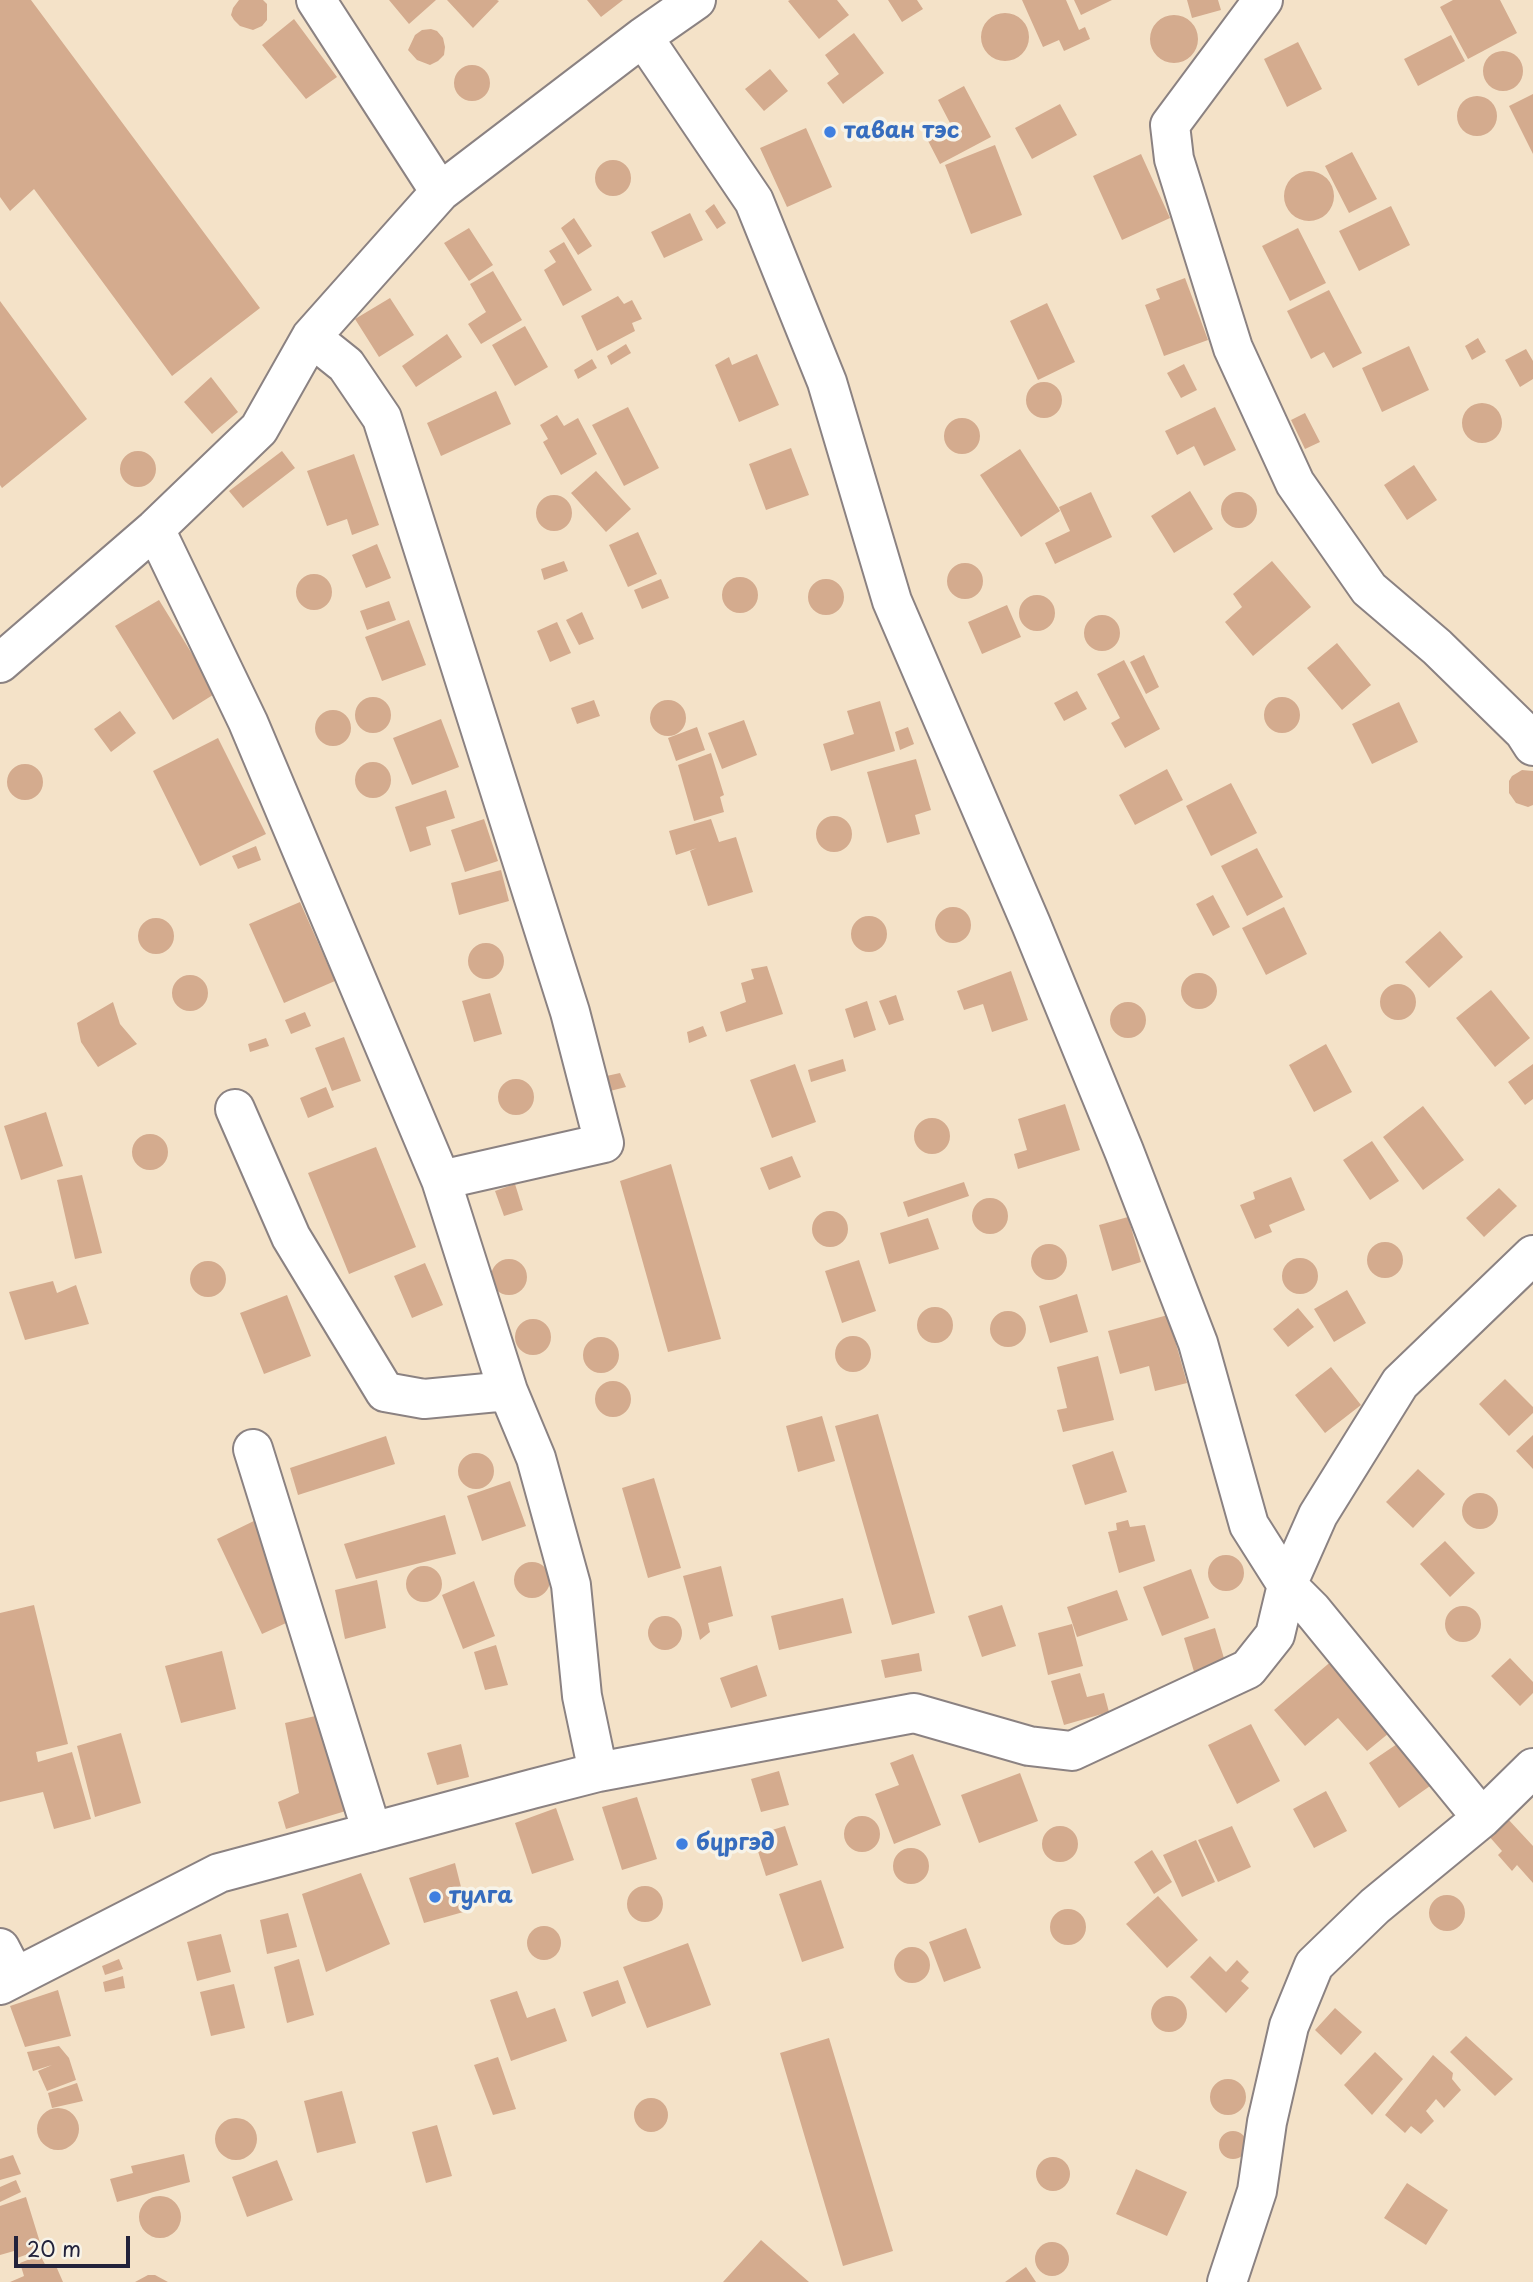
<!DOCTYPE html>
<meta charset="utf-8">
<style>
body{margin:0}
#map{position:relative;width:1533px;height:2282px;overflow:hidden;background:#f4e2c8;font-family:"Playpen Sans",sans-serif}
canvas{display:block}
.scale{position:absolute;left:14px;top:2236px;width:116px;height:32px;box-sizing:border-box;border:4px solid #22223b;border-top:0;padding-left:9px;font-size:21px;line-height:24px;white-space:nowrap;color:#22223b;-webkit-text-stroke:5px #f7f3e8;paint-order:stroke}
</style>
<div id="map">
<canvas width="1533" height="2282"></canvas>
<div class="scale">20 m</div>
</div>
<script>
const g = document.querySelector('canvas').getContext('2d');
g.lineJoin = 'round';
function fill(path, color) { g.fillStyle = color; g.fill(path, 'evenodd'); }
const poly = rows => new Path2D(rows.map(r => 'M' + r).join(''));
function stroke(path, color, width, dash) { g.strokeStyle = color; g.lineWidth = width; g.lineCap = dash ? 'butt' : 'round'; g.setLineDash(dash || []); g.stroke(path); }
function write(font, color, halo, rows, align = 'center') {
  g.font = font + ' "Playpen Sans",sans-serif'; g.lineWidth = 7; g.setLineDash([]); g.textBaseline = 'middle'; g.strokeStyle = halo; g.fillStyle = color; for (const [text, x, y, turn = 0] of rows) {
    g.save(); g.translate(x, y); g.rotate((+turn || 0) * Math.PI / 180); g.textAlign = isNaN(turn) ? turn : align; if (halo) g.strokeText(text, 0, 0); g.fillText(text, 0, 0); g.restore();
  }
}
const building = poly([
 [0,0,31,0,260,308,172,376,34,189,10,211,0,197],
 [239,0,263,0,267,4,267,20,262,26,253,30,240,26,234,20,231,15,233,8],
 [389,0,436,0,409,24],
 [447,0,497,0,499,1,473,28],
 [587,0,623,0,601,17],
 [790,0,837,0,849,15,819,39,788,1],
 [888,0,917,0,923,9,902,22],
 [1022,0,1066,0,1079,30,1085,27,1090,39,1064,51,1059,40,1043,47],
 [1074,0,1112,0,1081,15],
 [1187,0,1218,0,1221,10,1192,18],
 [1453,0,1500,0,1517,33,1468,59,1440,7],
 '981 37a24 24 0 1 1 48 0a24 24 0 1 1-48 0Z',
 '1150 39a24 24 0 1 1 48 0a24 24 0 1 1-48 0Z',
 [294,19,337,77,306,99,262,45],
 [431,29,437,31,443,38,445,47,444,55,438,61,430,65,417,60,408,50,415,35,422,30],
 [854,33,884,73,843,104,827,83,839,74,825,55],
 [1451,35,1465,61,1418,86,1404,59],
 [1298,42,1322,89,1287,107,1264,59],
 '1483 71a20 20 0 1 1 40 0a20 20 0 1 1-40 0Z',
 '454 83a18 18 0 1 1 36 0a18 18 0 1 1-36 0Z',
 [770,69,788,91,764,111,745,89],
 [964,86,991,137,940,164,925,135,950,123,938,100],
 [1533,94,1533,154,1509,106],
 '1457 116a20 20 0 1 1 40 0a20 20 0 1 1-40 0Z',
 [1060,104,1077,135,1032,159,1015,128],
 [806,128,832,187,787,207,760,148],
 [995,145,1022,215,971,234,945,165],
 [1352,152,1377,199,1349,213,1325,166],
 [1141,154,1170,218,1122,240,1093,176],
 '595 178a18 18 0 1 1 36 0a18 18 0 1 1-36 0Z',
 '1284 196a25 25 0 1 1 50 0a25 25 0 1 1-50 0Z',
 [714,204,726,223,717,229,705,211],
 [1391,206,1410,245,1359,271,1339,231],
 [690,213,703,240,664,258,651,232],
 [574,218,592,246,578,255,561,228],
 [469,228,493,265,469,281,444,243],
 [1298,228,1326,283,1290,301,1262,246],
 [564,242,592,290,563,306,544,270,556,262,549,251],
 [493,271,522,320,481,344,468,324,486,312,470,284],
 [1185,278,1208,340,1164,356,1145,305,1160,299,1156,289],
 [1329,290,1362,353,1333,368,1324,352,1311,359,1287,311],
 [618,296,624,304,632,300,642,319,632,323,635,331,597,351,581,316],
 [390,298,414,335,379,357,355,319],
 [0,301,87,419,2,488,0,485],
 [1047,303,1075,362,1038,380,1010,321],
 [525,326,548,367,515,386,492,345],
 [447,334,462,357,416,387,402,366],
 [1478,338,1486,352,1472,360,1465,346],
 [626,344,631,353,611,365,607,356],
 [1409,346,1429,390,1382,412,1362,368],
 [1526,349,1533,361,1533,379,1520,387,1505,360],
 [757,354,779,405,739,422,715,365,729,357,732,365],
 [592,359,597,368,578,379,574,370],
 [1184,364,1197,390,1181,398,1167,373],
 [211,377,238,412,212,434,184,402],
 '1026 400a18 18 0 1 1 36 0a18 18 0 1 1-36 0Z',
 [496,391,511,424,441,456,427,423],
 '1462 423a20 20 0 1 1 40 0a20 20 0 1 1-40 0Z',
 [628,407,659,468,624,486,592,425],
 [1215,407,1236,450,1204,466,1194,446,1177,455,1165,431],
 [1305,413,1320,442,1305,449,1291,420],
 [557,415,564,426,578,418,597,454,561,475,543,442,548,439,540,425],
 '944 436a18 18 0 1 1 36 0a18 18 0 1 1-36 0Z',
 [791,448,809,495,766,510,749,464],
 [1020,449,1060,511,1021,537,980,475],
 [282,451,295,468,243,508,229,491],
 '120 469a18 18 0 1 1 36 0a18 18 0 1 1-36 0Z',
 [354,454,379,525,352,535,347,519,327,526,307,471],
 [1414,465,1437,500,1407,520,1384,485],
 [596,471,631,509,606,532,571,493],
 [1190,491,1213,529,1174,553,1151,516],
 '1221 510a18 18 0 1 1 36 0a18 18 0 1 1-36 0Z',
 [1091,492,1112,537,1055,564,1045,543,1070,531,1059,507],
 '536 513a18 18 0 1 1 36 0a18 18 0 1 1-36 0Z',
 [638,532,657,574,628,587,609,545],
 [377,544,391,578,366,588,352,555],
 [564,561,568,571,544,580,541,569],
 [1272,561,1311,607,1253,656,1225,622,1242,607,1233,594],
 '947 581a18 18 0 1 1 36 0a18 18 0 1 1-36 0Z',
 '296 592a18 18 0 1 1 36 0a18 18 0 1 1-36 0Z',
 '722 595a18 18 0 1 1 36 0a18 18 0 1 1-36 0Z',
 '808 597a18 18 0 1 1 36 0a18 18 0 1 1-36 0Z',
 [661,579,669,598,642,609,634,590],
 '1019 613a18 18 0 1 1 36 0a18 18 0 1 1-36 0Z',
 [159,600,216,693,173,720,115,626],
 [389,601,396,620,367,630,360,611],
 [1007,605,1021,637,982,654,968,622],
 [582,612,594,639,579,645,566,620],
 '1084 633a18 18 0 1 1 36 0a18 18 0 1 1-36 0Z',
 [409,620,426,665,382,681,365,637],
 [557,622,571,653,550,662,537,631],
 [1337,643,1371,685,1342,710,1307,668],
 [1144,655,1159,687,1146,694,1130,662],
 [1124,660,1160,729,1125,748,1111,723,1120,718,1097,674],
 [1077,691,1087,709,1064,721,1054,703],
 '1264 715a18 18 0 1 1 36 0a18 18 0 1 1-36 0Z',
 '355 715a18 18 0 1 1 36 0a18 18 0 1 1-36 0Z',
 '650 718a18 18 0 1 1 36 0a18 18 0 1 1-36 0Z',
 [594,700,600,716,577,724,571,708],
 [880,701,895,751,831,771,823,744,854,734,847,711],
 [1399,702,1418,742,1372,764,1352,724],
 '315 728a18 18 0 1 1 36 0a18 18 0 1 1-36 0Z',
 [120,711,136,733,111,752,94,729],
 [441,719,459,767,412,785,393,738],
 [744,720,757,755,722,769,708,733],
 [697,727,705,750,676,761,668,738],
 [908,727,914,744,900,750,895,732],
 [218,738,266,834,200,866,153,771],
 [711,753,724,795,720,797,724,812,694,821,678,765],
 [916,759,931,810,915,815,920,834,887,843,867,772],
 '355 780a18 18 0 1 1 36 0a18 18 0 1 1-36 0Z',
 '7 782a18 18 0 1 1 36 0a18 18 0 1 1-36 0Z',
 [1167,769,1183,800,1135,825,1119,795],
 [1522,770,1533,771,1533,805,1528,807,1516,803,1509,793,1509,781,1512,776],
 [1231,783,1257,833,1211,856,1186,806],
 [446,790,455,818,426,827,431,845,410,852,395,807],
 '816 834a18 18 0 1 1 36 0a18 18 0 1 1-36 0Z',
 [484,819,498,861,465,872,451,830],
 [711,819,719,842,736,837,753,892,708,906,690,851,697,848,676,855,669,831],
 [256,846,261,860,238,869,232,856],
 [1257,848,1283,897,1247,916,1221,866],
 [501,870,509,901,459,915,451,883],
 [1213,895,1230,927,1213,936,1196,904],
 [300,902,335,981,284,1003,249,924],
 '935 925a18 18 0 1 1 36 0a18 18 0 1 1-36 0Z',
 [1284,907,1307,954,1266,975,1242,928],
 '851 934a18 18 0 1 1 36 0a18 18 0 1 1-36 0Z',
 '138 936a18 18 0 1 1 36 0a18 18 0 1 1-36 0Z',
 [1440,931,1463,957,1429,988,1405,962],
 '468 961a18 18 0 1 1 36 0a18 18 0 1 1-36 0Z',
 [767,966,783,1014,726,1032,720,1012,746,1002,741,983,754,979,751,969],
 [1011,971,1028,1020,992,1032,983,1004,964,1010,957,991],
 '1181 991a18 18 0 1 1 36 0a18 18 0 1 1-36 0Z',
 '172 993a18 18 0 1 1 36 0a18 18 0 1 1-36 0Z',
 '1380 1002a18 18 0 1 1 36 0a18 18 0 1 1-36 0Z',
 [1491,990,1530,1038,1495,1067,1456,1018],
 [490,993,502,1034,474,1042,462,1001],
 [896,995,904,1020,889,1025,879,1001],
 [867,1001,876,1030,854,1038,845,1009],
 '1110 1020a18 18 0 1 1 36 0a18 18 0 1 1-36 0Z',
 [113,1002,120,1024,137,1044,98,1067,81,1042,77,1023],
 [305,1012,311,1026,291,1034,285,1020],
 [703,1026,707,1036,689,1043,687,1032],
 [344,1037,361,1081,332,1091,315,1048],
 [266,1038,269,1046,250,1052,248,1044],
 [1326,1044,1352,1092,1314,1112,1289,1065],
 [843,1059,846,1071,811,1082,808,1070],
 [795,1064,816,1122,772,1138,750,1080],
 [1533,1064,1533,1099,1525,1105,1508,1082],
 [620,1073,626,1087,606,1092,602,1077],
 '498 1097a18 18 0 1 1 36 0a18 18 0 1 1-36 0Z',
 [326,1087,334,1107,308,1118,300,1098],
 [1065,1104,1080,1150,1018,1169,1014,1154,1027,1150,1018,1119],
 [1423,1106,1464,1160,1423,1190,1383,1137],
 [46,1112,63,1166,21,1180,4,1126],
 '914 1136a18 18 0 1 1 36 0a18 18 0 1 1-36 0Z',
 '132 1152a18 18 0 1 1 36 0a18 18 0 1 1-36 0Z',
 [1372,1141,1399,1181,1370,1200,1343,1160],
 [376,1147,416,1247,349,1274,308,1173],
 [792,1156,801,1177,769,1190,760,1168],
 [671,1164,721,1339,668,1352,620,1181],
 [82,1175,102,1253,75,1259,57,1180],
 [1291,1177,1305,1210,1269,1225,1272,1232,1255,1239,1240,1205,1255,1199,1253,1192],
 [964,1182,969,1196,908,1217,903,1202],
 [515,1184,523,1210,504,1216,495,1191],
 [1499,1188,1517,1206,1484,1237,1466,1218],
 '972 1216a18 18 0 1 1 36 0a18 18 0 1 1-36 0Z',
 '812 1229a18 18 0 1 1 36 0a18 18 0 1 1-36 0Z',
 [1128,1217,1141,1262,1112,1271,1099,1225],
 [928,1218,939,1249,889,1264,880,1233],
 '1367 1260a18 18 0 1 1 36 0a18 18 0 1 1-36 0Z',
 '1031 1262a18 18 0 1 1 36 0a18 18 0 1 1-36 0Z',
 '1282 1276a18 18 0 1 1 36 0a18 18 0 1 1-36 0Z',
 '491 1277a18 18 0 1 1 36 0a18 18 0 1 1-36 0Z',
 [859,1260,876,1311,842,1323,825,1271],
 '190 1279a18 18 0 1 1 36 0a18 18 0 1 1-36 0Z',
 [425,1263,443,1305,412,1318,394,1276],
 [53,1281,57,1293,76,1285,89,1324,25,1340,9,1292],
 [1347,1290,1366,1323,1334,1342,1314,1309],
 [1077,1294,1088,1332,1050,1343,1039,1306],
 [287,1295,311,1356,264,1374,240,1313],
 '917 1325a18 18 0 1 1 36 0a18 18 0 1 1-36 0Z',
 [1298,1308,1314,1327,1288,1347,1273,1329],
 '990 1329a18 18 0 1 1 36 0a18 18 0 1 1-36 0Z',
 [1168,1315,1187,1383,1155,1391,1149,1366,1120,1374,1108,1331],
 '515 1337a18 18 0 1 1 36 0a18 18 0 1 1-36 0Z',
 '835 1354a18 18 0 1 1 36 0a18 18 0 1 1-36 0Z',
 '583 1355a18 18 0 1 1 36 0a18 18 0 1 1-36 0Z',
 [1098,1356,1114,1420,1063,1432,1057,1410,1067,1408,1057,1367],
 [1331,1367,1361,1405,1325,1433,1295,1395],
 [1505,1379,1533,1407,1533,1413,1509,1436,1479,1404],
 '595 1399a18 18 0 1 1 36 0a18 18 0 1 1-36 0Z',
 [878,1414,935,1613,892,1625,835,1426],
 [822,1416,835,1461,798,1472,786,1426],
 [1533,1435,1533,1469,1516,1451],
 [386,1436,395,1464,298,1495,290,1468],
 [1113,1451,1127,1492,1085,1505,1072,1465],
 '458 1471a18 18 0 1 1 36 0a18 18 0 1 1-36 0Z',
 [1418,1469,1445,1494,1413,1528,1386,1502],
 [654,1478,681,1568,648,1578,622,1488],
 [510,1481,526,1526,482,1541,467,1496],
 '1462 1511a18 18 0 1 1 36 0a18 18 0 1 1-36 0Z',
 [445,1515,456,1554,356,1579,344,1544],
 [262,1517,308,1613,262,1634,217,1539],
 [1128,1520,1130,1527,1145,1525,1155,1561,1119,1573,1108,1532,1117,1530,1116,1523],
 [1445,1541,1475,1573,1450,1597,1420,1564],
 '1208 1573a18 18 0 1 1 36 0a18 18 0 1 1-36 0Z',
 '514 1580a18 18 0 1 1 36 0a18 18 0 1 1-36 0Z',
 [721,1566,733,1616,708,1623,710,1632,700,1640,683,1576],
 '406 1584a18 18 0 1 1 36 0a18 18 0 1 1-36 0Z',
 [1191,1569,1209,1618,1162,1636,1143,1587],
 [377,1580,386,1628,345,1639,335,1590],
 [474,1581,495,1636,463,1649,442,1595],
 [1117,1590,1128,1620,1077,1637,1067,1607],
 [843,1598,852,1633,779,1650,771,1616],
 [34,1605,68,1744,36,1752,38,1762,72,1752,91,1819,54,1829,43,1792,0,1802,0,1613],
 [1002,1605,1016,1646,982,1657,968,1616],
 '1445 1624a18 18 0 1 1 36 0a18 18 0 1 1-36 0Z',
 '648 1633a17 17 0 1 1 34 0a17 17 0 1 1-34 0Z',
 [1072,1624,1083,1666,1048,1675,1038,1633],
 [1215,1628,1226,1665,1195,1675,1184,1638],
 [496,1645,508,1685,485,1690,474,1652],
 [222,1651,236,1709,181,1723,165,1666],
 [919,1653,922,1671,885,1678,881,1660],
 [1510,1658,1533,1682,1533,1693,1520,1706,1491,1676],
 [1334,1659,1394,1729,1367,1751,1338,1718,1305,1746,1274,1710],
 [757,1665,767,1696,731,1708,720,1678],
 [1080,1673,1087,1697,1104,1693,1109,1712,1064,1725,1051,1681],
 [324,1714,349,1810,286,1829,278,1802,299,1793,285,1723],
 [1251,1724,1280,1781,1237,1804,1208,1745],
 [121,1733,141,1803,95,1817,77,1746],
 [1400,1742,1430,1786,1399,1808,1369,1763],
 [461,1744,469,1777,437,1785,427,1753],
 [913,1754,941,1825,894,1844,875,1794,899,1785,890,1763],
 [779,1771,789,1805,761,1812,751,1779],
 [1020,1773,1038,1821,979,1843,961,1795],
 [1326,1791,1347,1831,1314,1848,1293,1809],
 [637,1797,657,1859,622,1870,602,1807],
 [556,1808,574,1860,532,1874,515,1823],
 '844 1834a18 18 0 1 1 36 0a18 18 0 1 1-36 0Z',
 [1507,1818,1533,1846,1533,1883,1517,1865,1512,1871,1498,1855,1502,1851,1488,1835],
 [785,1826,798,1865,766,1876,753,1836],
 [1232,1826,1251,1867,1218,1882,1198,1840],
 '1042 1844a18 18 0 1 1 36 0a18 18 0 1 1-36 0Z',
 [1196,1840,1215,1882,1182,1897,1163,1855],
 '893 1866a18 18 0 1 1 36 0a18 18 0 1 1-36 0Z',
 [1152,1850,1172,1882,1154,1894,1134,1862],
 [455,1863,467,1911,424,1923,409,1878],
 [361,1873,390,1944,326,1972,302,1894],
 [821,1880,844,1948,802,1962,779,1894],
 '627 1904a18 18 0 1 1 36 0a18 18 0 1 1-36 0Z',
 '1429 1913a18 18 0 1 1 36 0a18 18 0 1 1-36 0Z',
 [1158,1896,1198,1940,1167,1968,1126,1924],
 '1050 1927a18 18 0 1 1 36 0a18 18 0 1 1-36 0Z',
 [288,1913,297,1947,267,1954,260,1920],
 '527 1943a17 17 0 1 1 34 0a17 17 0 1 1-34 0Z',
 [966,1928,981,1968,944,1982,929,1942],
 [221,1934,231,1972,197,1981,187,1942],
 [688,1943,711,2005,647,2028,623,1967],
 '894 1965a18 18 0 1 1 36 0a18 18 0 1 1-36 0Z',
 [1210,1956,1226,1972,1237,1960,1249,1972,1241,1981,1249,1988,1226,2013,1190,1977],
 [119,1959,123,1969,105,1975,102,1966],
 [299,1959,314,2015,287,2023,274,1967],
 [123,1976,125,1988,105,1992,103,1982],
 [618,1980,626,2003,592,2017,583,1992],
 [234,1984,245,2028,211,2036,200,1992],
 [58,1990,71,2036,25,2047,10,2006],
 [517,1991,527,2018,555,2008,567,2041,511,2061,490,2000],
 '1151 2014a18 18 0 1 1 36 0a18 18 0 1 1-36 0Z',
 [1335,2008,1362,2032,1341,2055,1315,2030],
 [1466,2036,1513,2079,1495,2096,1450,2052],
 [829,2038,893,2251,843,2266,780,2053],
 [59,2046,69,2058,76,2080,47,2091,38,2071,52,2065,33,2071,27,2052],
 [1375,2052,1403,2079,1372,2115,1344,2085],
 [1433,2055,1453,2073,1452,2079,1461,2090,1444,2108,1436,2099,1426,2111,1434,2121,1421,2134,1411,2126,1405,2133,1385,2115],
 [498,2057,516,2109,493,2115,474,2065],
 '1210 2097a18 18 0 1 1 36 0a18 18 0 1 1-36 0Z',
 [77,2083,83,2101,52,2108,48,2093],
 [342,2091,356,2143,317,2153,304,2101],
 '634 2115a17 17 0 1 1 34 0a17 17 0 1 1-34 0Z',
 '37 2129a21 21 0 1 1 42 0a21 21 0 1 1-42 0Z',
 '215 2139a21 21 0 1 1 42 0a21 21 0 1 1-42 0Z',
 [437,2125,452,2176,426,2183,412,2132],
 '1219 2145a14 14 0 1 1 28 0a14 14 0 1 1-28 0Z',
 [184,2154,190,2182,117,2202,110,2179,133,2173,131,2166],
 [13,2155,21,2174,0,2180,0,2159],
 '1036 2174a17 17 0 1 1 34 0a17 17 0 1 1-34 0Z',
 [277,2160,293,2200,247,2217,232,2177],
 [1136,2169,1187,2192,1167,2236,1116,2214],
 [16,2180,21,2192,0,2202,0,2187],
 [1407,2183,1448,2210,1426,2245,1384,2218],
 '139 2217a21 21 0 1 1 42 0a21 21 0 1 1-42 0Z',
 [26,2197,42,2249,17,2258,14,2251,0,2255,0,2206],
 [761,2240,809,2282,723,2282],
 '1035 2259a17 17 0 1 1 34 0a17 17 0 1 1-34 0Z',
 [40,2255,47,2268,56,2266,63,2282,10,2282,24,2276,20,2263],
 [1026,2267,1036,2282,1005,2282],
 [148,2275,155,2275,168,2282,135,2282]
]);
const minor = poly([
 [316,0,440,192],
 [1263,0,1170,125,1174,159,1233,348,1295,483,1369,589,1437,647,1524,732,1533,746],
 [643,37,754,201,827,382,892,601,1031,924,1124,1151,1198,1343,1249,1525,1287,1585,1312,1610,1482,1818],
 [311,337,346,365,382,418,570,1012,604,1143,441,1180],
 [155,529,248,722,441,1180,508,1391,536,1458,571,1585,582,1696,598,1772],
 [0,663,155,529,259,429,311,337,440,192,643,37,696,0],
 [235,1109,291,1237,385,1392,424,1399,508,1391],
 [253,1449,372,1832],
 [0,1948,15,1977],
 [0,1985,219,1873,532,1789,598,1772,914,1713,1029,1746,1072,1751,1248,1669,1275,1635,1287,1585,1318,1515,1400,1383,1533,1255],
 [1227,2282,1257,2191,1267,2122,1289,2026,1314,1965,1375,1906,1482,1818,1533,1768]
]);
const markers = [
 [830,132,7,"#3f7fe0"],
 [682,1844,7,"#3f7fe0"],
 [435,1897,7,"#3f7fe0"]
];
const shopNames = [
 ["таван тэс",844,132],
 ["бүргэд",696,1844],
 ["тулга",449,1897]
];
fill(building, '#d4ab8e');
stroke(minor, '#8b8282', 42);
stroke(minor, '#fff', 38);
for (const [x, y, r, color] of markers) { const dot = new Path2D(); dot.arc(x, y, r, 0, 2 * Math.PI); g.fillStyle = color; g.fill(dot); stroke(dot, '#f7f3e8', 2.5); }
write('bold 23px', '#366cbe', '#f7f3e8', shopNames, 'left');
</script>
